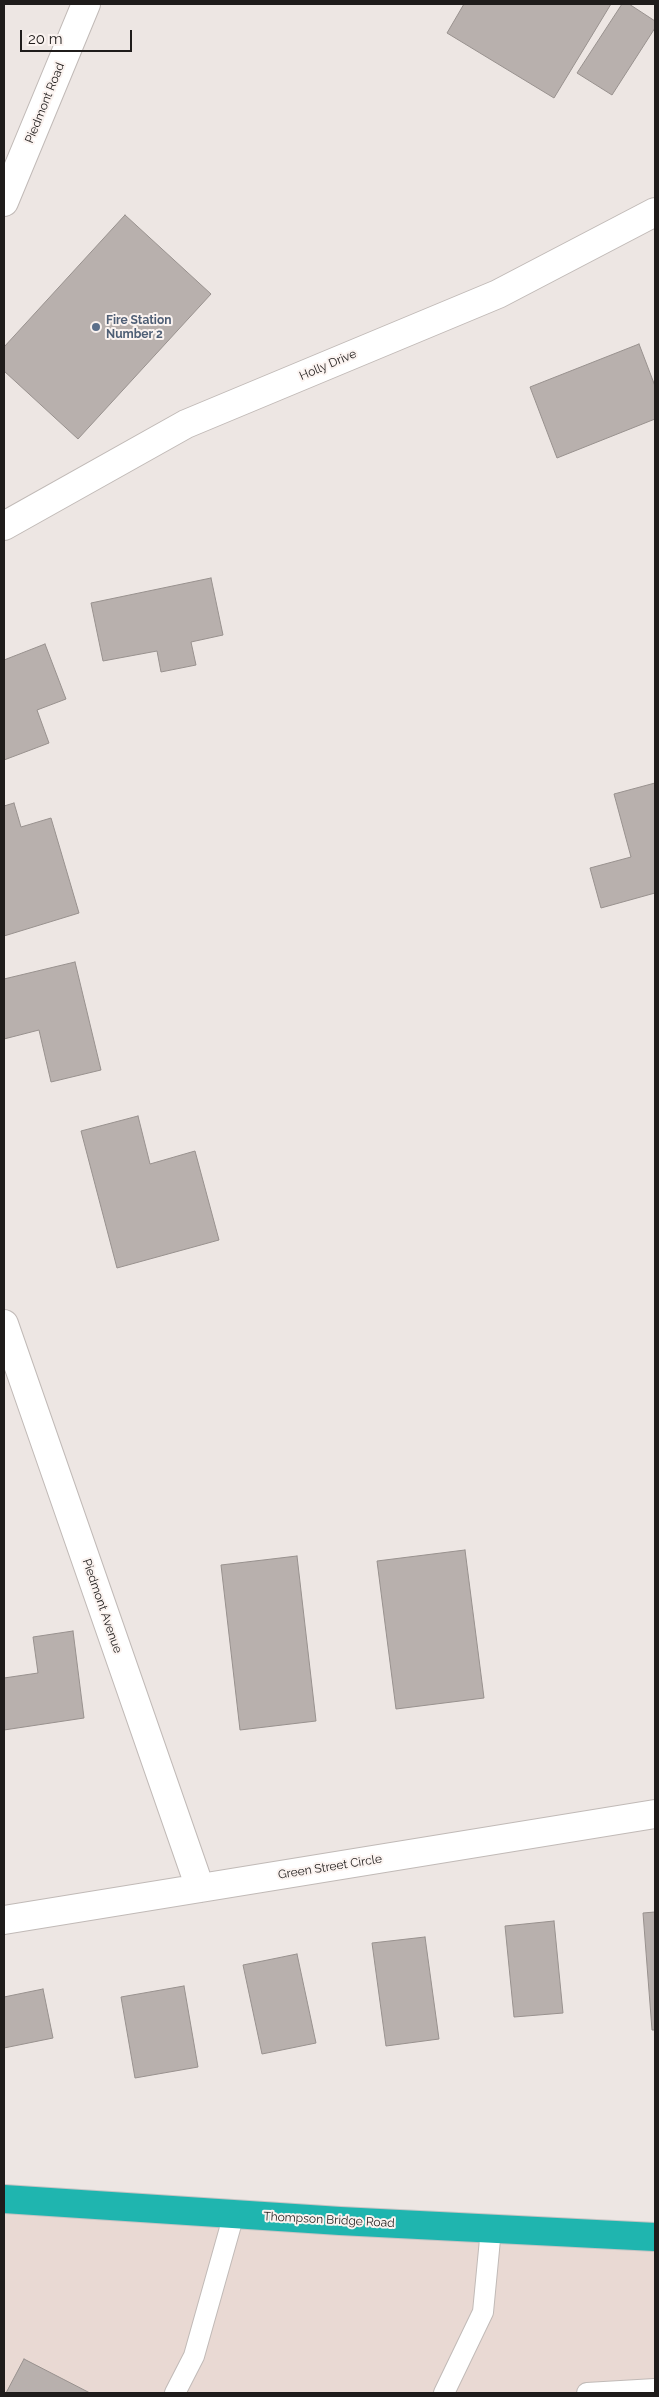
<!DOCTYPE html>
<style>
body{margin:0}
#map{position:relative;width:659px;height:2397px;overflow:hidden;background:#ede6e3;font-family:Raleway,sans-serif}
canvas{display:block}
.frame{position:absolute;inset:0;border:5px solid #1f1c1b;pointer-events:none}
.scale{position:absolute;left:20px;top:30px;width:112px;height:22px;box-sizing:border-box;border:2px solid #1f1c1b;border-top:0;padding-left:6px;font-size:15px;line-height:18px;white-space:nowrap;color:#1f1c1b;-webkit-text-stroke:4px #fbf3f0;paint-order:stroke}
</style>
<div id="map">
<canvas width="659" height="2397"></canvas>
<div class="frame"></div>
<div class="scale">20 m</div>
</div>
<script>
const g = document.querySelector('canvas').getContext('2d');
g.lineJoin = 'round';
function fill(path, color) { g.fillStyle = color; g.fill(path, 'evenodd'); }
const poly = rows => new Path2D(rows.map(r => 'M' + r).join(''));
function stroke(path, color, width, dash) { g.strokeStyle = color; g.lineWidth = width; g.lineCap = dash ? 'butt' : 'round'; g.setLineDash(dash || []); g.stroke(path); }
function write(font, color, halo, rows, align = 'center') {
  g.font = font + ' Raleway,sans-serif'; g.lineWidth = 4; g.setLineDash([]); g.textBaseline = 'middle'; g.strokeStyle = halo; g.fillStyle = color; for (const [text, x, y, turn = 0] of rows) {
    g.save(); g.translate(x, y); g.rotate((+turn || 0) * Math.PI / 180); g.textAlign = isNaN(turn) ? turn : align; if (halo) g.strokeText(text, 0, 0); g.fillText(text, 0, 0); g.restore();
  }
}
const built = poly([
 [4,2209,655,2234,655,2393,4,2393]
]);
const building = poly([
 [464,4,611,4,554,98,447,33,464,4],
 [622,4,629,4,655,21,655,28,612,95,577,73,622,4],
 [125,215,211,294,78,439,4,371,4,347,125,215],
 [639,344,655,386,655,419,557,458,530,387,639,344],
 [211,578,223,635,191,642,196,665,161,672,157,651,103,661,91,603,211,578],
 [45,644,66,699,37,710,49,743,4,760,4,660,45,644],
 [655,783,655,893,601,908,590,868,631,857,614,794,655,783],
 [14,803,21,827,51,818,79,913,4,936,4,806,14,803],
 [75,962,101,1070,51,1082,39,1030,4,1039,4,979,75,962],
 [138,1116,150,1164,195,1151,219,1240,117,1268,81,1131,138,1116],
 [465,1550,484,1698,396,1709,377,1561,465,1550],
 [297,1556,316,1721,240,1730,221,1565,297,1556],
 [73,1631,84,1718,4,1730,4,1678,38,1673,33,1637,73,1631],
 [655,1912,655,2030,652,2030,643,1913,655,1912],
 [554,1921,563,2013,514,2017,505,1926,554,1921],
 [425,1937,439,2039,386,2046,372,1943,425,1937],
 [297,1954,316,2043,262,2054,243,1965,297,1954],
 [184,1986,198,2067,135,2078,121,1997,184,1986],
 [43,1989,53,2038,4,2048,4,1997,43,1989],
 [24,2359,90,2393,6,2393,24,2359]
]);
const lane = poly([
 [175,2393,194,2356,234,2214],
 [444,2393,483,2312,491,2229],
 [587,2393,655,2389]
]);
const street = poly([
 [4,1324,200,1888],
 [4,1920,655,1814]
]);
const secondary = poly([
 [4,202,86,4],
 [4,526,186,424,498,294,655,212]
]);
const highway = poly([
 [4,2199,340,2221,655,2237]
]);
const markers = [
 [96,327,5,"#5c6f8a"]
];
const streetNames = [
 ["Piedmont Road",45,103,-68],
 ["Holly Drive",328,365,-23],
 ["Piedmont Avenue",102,1606,71],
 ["Green Street Circle",330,1867,-9],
 ["Thompson Bridge Road",329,2220,3]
];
const serviceNames = [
 ["Fire Station",106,320],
 ["Number 2",106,334]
];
fill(built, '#e9d9d3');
fill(building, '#b8b0ad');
stroke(building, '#98918e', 1);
stroke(lane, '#c1bab7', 22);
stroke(street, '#c1bab7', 30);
stroke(secondary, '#c1bab7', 30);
stroke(highway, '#c5c4c4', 30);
stroke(lane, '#fff', 20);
stroke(street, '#fff', 28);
stroke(secondary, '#fff', 28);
stroke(highway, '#1fb5af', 28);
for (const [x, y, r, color] of markers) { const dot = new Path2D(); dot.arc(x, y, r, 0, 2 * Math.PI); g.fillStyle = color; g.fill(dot); stroke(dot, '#fbf3f0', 2); }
write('12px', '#1f1c1b', '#fbf3f0', streetNames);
write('bold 12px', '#4e5e75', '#fbf3f0', serviceNames, 'left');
</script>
